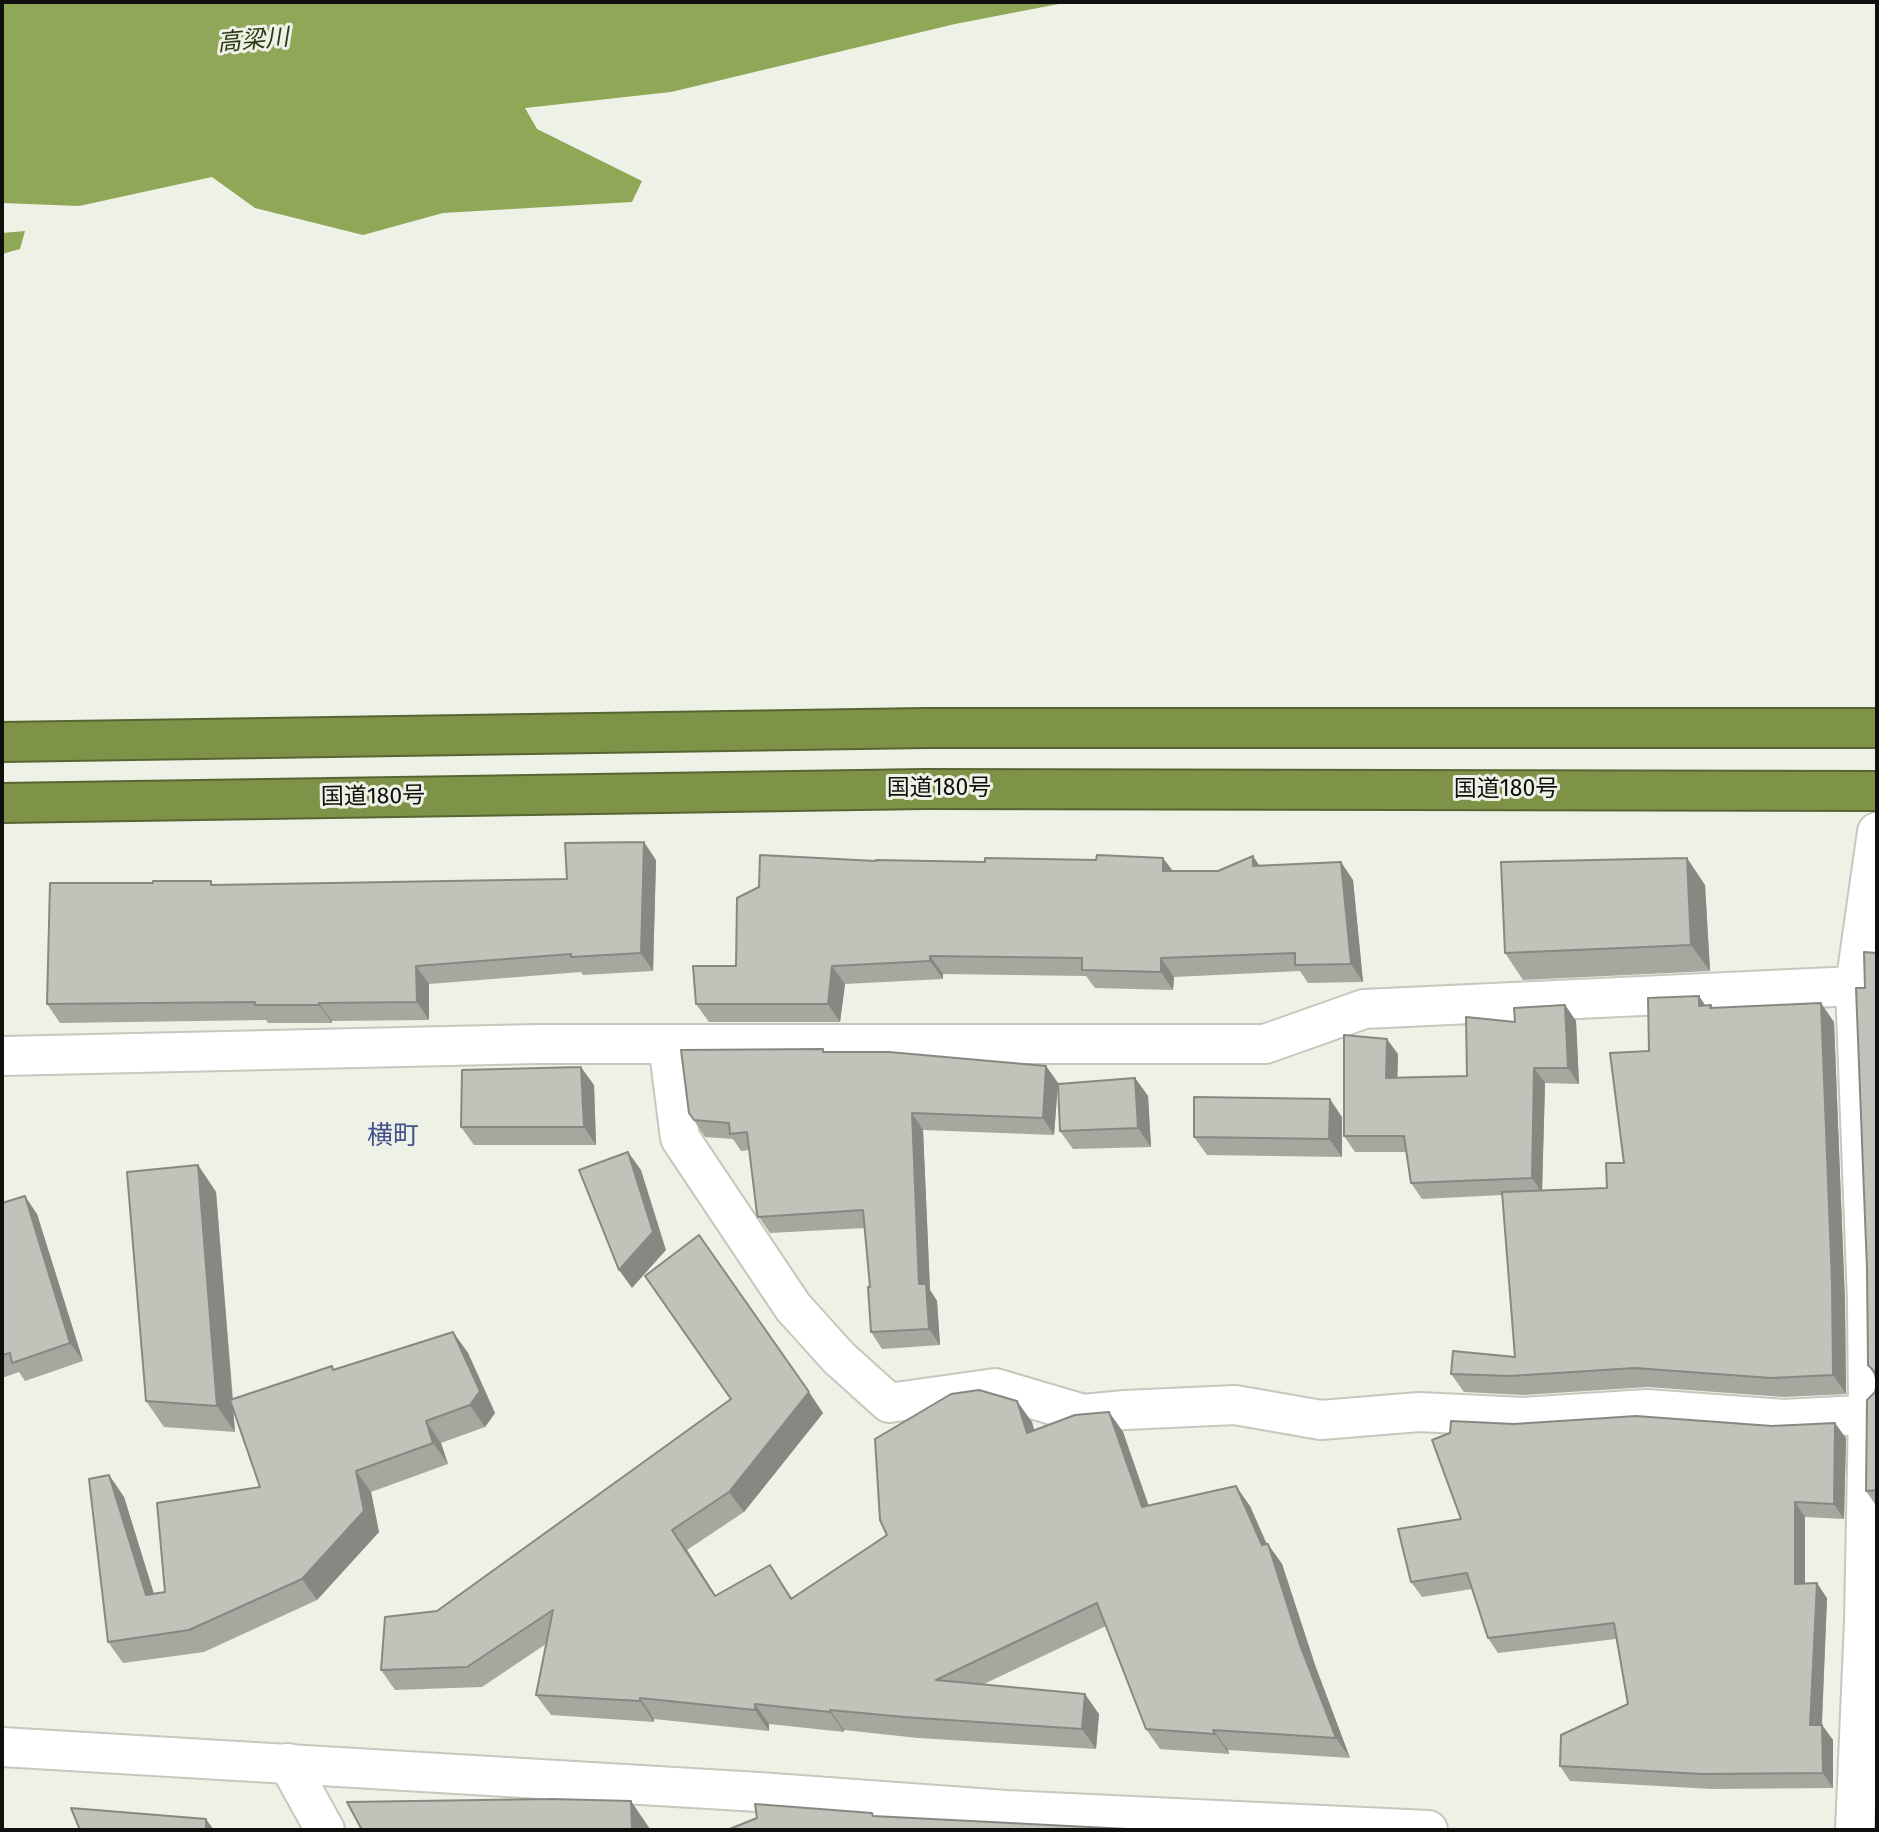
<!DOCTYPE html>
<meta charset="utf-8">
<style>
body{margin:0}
#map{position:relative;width:1879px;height:1832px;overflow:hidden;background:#edf1e6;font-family:"Fira Sans",sans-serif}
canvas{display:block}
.frame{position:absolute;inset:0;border:4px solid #0f100d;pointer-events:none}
</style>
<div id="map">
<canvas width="1879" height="1832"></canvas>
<div class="frame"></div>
</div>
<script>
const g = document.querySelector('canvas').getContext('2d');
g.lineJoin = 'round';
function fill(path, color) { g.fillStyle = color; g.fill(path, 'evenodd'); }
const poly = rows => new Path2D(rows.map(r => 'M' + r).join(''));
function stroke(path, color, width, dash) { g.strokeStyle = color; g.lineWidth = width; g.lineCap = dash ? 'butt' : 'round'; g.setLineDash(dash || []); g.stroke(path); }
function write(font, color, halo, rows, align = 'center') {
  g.font = font + ' "Fira Sans","Noto Sans JP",sans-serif'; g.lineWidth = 6; g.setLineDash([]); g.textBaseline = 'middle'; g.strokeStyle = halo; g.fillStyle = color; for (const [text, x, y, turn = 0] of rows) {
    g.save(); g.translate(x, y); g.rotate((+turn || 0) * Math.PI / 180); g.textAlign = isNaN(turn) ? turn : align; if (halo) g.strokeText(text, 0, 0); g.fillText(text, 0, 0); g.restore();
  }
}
const water = poly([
 [2,2,1069,2,955,24,671,92,525,108,537,129,642,181,632,202,443,213,363,235,255,208,212,177,79,206,2,203],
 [25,231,20,249,2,254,2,233]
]);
const street = poly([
 [668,1044,680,1138,793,1307,839,1358,889,1403,995,1388,1083,1414,1125,1410,1235,1405,1321,1420,1419,1412,1523,1417,1647,1409,1784,1419,1877,1414],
 [2,1056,537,1044,1265,1044,1364,1009,1855,986],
 [288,1763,325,1830],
 [1855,1830,1864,1621,1868,1413,1867,1301,1855,986,1877,832]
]);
const secondary = poly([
 [2,1747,759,1792,1006,1810,1428,1830]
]);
const highway = poly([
 [2,742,926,728,1877,728],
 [2,803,925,789,1877,791]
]);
const wall = poly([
 [1253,856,1259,866,1353,880,1363,982,1308,983,1300,971,1174,977,1173,990,1095,988,1086,976,943,974,943,979,845,984,840,1022,709,1022,696,1004,736,966,876,861,985,862,1163,858,1173,871,1218,871],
 [656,860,653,971,583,975,581,972,429,984,429,1020,332,1021,332,1023,268,1023,266,1020,60,1023,47,1004,213,885,567,879],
 [1705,885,1710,971,1523,980,1505,953],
 [1877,953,1877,1507,1866,1491,1875,1392,1877,1382,1875,1376,1868,1365,1865,988],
 [1565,1005,1576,1021,1579,1084,1545,1083,1542,1190,1607,1188,1624,1163,1649,1051,1705,1005,1711,1005,1713,1008,1834,1022,1845,1302,1846,1394,1784,1397,1648,1387,1523,1395,1464,1392,1451,1374,1515,1357,1502,1195,1422,1199,1411,1183,1406,1152,1355,1152,1344,1136,1398,1054,1397,1077,1467,1076,1515,1022],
 [823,1049,825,1052,1046,1066,1058,1083,1054,1135,923,1130,930,1290,937,1301,940,1345,882,1349,871,1332,870,1287,865,1228,770,1233,757,1214,749,1150,741,1151,733,1139,705,1137,689,1113],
 [1135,1078,1148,1096,1151,1147,1073,1149,1060,1131],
 [594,1085,596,1145,474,1145,461,1127],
 [1342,1117,1342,1157,1207,1155,1194,1137],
 [198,1165,216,1192,233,1399,334,1369,453,1332,468,1353,495,1413,485,1427,441,1443,448,1464,371,1492,379,1532,317,1600,204,1652,123,1663,108,1642,109,1475,124,1497,154,1594,165,1592,260,1487,233,1409,235,1432,164,1427,146,1401],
 [2,1203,37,1214,83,1361,25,1381,19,1372,2,1378],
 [699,1235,823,1413,744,1512,687,1550,716,1596,770,1565,792,1598,887,1535,1032,1422,1034,1431,1109,1412,1123,1432,1149,1506,1250,1506,1267,1544,1282,1564,1315,1665,1350,1758,1228,1750,1229,1754,1160,1749,1146,1729,1106,1626,984,1684,1099,1714,1096,1749,918,1738,844,1730,844,1732,769,1724,769,1731,654,1719,654,1722,551,1715,536,1695,546,1644,482,1687,395,1690,381,1670,437,1611,731,1399],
 [1846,1438,1844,1519,1805,1517,1805,1584,1827,1598,1822,1725,1833,1740,1833,1788,1712,1789,1570,1781,1560,1766,1628,1704,1616,1639,1498,1653,1488,1638,1472,1589,1422,1597,1411,1582,1461,1519]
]);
const shadedWall = poly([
 [644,842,656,860,653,971,641,953],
 [1253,856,1265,874,1253,866],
 [1163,858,1176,876,1163,871],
 [1687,858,1705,885,1710,971,1691,945],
 [1341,862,1353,880,1363,982,1351,964],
 [930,956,943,974,943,979,930,961],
 [1161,958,1174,977,1173,990,1161,972],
 [416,966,429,984,429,1020,417,1002],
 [832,966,845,984,840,1022,828,1004],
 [1699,996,1712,1015,1699,1006],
 [319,1003,332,1021,332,1023,319,1005],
 [1821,1003,1834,1022,1845,1302,1846,1394,1833,1375],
 [1565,1005,1576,1021,1579,1084,1568,1068],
 [1387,1039,1398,1054,1397,1093,1386,1078],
 [1046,1066,1058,1083,1054,1135,1043,1118],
 [581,1067,594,1085,596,1145,584,1127],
 [1534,1068,1545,1083,1542,1193,1532,1178],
 [1135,1078,1148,1096,1151,1147,1138,1128],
 [1330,1099,1342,1117,1342,1157,1329,1139],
 [912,1113,923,1130,930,1290,937,1301,940,1345,929,1329,919,1284],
 [628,1152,641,1170,666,1250,632,1288,619,1270],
 [198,1165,216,1192,235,1432,217,1406],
 [25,1196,37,1214,83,1361,70,1343],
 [453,1332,468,1353,495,1413,485,1427,470,1405],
 [809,1392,823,1413,744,1512,729,1492],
 [1017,1401,1032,1422,1041,1454,1027,1433],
 [1109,1412,1123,1432,1156,1528,1142,1507],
 [426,1421,441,1443,448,1464,433,1443],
 [1835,1423,1846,1438,1844,1519,1834,1504],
 [356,1471,371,1492,379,1532,317,1600,302,1579],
 [109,1475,124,1497,161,1617,146,1595],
 [1236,1486,1250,1506,1272,1557,1268,1544,1282,1564,1315,1665,1350,1758,1336,1738,1262,1545],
 [1795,1502,1805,1517,1805,1599,1795,1584],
 [672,1530,687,1550,729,1617,715,1596],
 [1817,1583,1827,1598,1821,1740,1810,1725],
 [1085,1694,1099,1714,1096,1749,1082,1729],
 [640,1698,654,1719,654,1722,640,1701],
 [755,1704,769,1724,769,1731,755,1710],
 [830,1710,844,1730,844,1732,830,1712],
 [1822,1725,1833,1740,1833,1788,1823,1773],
 [1213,1730,1228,1750,1229,1754,1215,1734],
 [631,1801,650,1829,650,1830,632,1830],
 [206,1819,214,1830,206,1830]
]);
const building = poly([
 [644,842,641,953,571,957,571,954,416,966,417,1002,319,1003,319,1005,255,1005,255,1002,47,1004,50,883,153,883,153,881,211,881,211,885,567,879,565,843,644,842],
 [760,855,876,861,876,860,985,862,985,858,1096,860,1097,855,1163,858,1163,871,1218,871,1253,856,1253,866,1341,862,1351,964,1295,965,1295,953,1161,958,1161,972,1082,970,1082,958,930,956,930,961,832,966,828,1004,696,1004,693,966,736,966,737,898,759,887,760,855],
 [1687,858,1691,945,1505,953,1501,862,1687,858],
 [1864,952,1877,953,1877,1490,1866,1491,1867,1400,1875,1392,1877,1382,1874,1371,1868,1365,1867,1269,1856,988,1865,988,1864,952],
 [1699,996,1699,1006,1711,1005,1710,1008,1821,1003,1832,1283,1833,1375,1771,1378,1635,1368,1510,1376,1451,1374,1453,1351,1515,1357,1502,1192,1607,1188,1606,1163,1624,1163,1610,1053,1649,1051,1648,998,1699,996],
 [1565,1005,1568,1068,1534,1068,1532,1178,1411,1183,1404,1136,1344,1136,1344,1035,1387,1039,1386,1078,1467,1076,1466,1017,1515,1022,1514,1008,1565,1005],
 [823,1049,823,1052,889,1052,1046,1066,1043,1118,912,1113,919,1284,926,1284,929,1329,871,1332,868,1287,870,1287,863,1210,758,1217,757,1214,747,1132,730,1134,729,1123,694,1120,689,1113,681,1050,823,1049],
 [581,1067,584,1127,461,1127,462,1070,581,1067],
 [1135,1078,1138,1128,1060,1131,1058,1084,1135,1078],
 [1194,1097,1330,1099,1329,1139,1194,1137,1194,1097],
 [628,1152,653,1232,619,1270,579,1170,628,1152],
 [198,1165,217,1406,146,1401,127,1172,198,1165],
 [25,1196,70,1343,12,1363,10,1353,2,1355,2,1203,25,1196],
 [699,1235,809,1392,729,1492,672,1530,715,1596,770,1565,791,1599,887,1535,880,1520,875,1439,951,1394,979,1390,1017,1401,1027,1433,1075,1415,1109,1412,1142,1507,1236,1486,1262,1545,1268,1544,1300,1645,1336,1738,1213,1730,1215,1734,1146,1729,1097,1603,936,1680,1085,1694,1082,1729,904,1717,830,1710,830,1712,755,1704,755,1710,640,1698,640,1701,536,1695,553,1610,467,1667,381,1670,385,1617,437,1611,731,1399,645,1276,699,1235],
 [453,1332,480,1391,470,1405,426,1421,433,1443,356,1471,364,1511,302,1579,189,1630,108,1642,89,1479,109,1475,146,1595,165,1592,157,1503,260,1487,230,1400,332,1366,333,1370,453,1332],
 [1636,1416,1772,1426,1835,1423,1834,1504,1795,1502,1795,1584,1817,1583,1810,1725,1822,1725,1823,1773,1702,1774,1560,1766,1561,1735,1628,1704,1614,1623,1488,1638,1467,1573,1411,1582,1398,1529,1461,1519,1432,1440,1450,1433,1451,1421,1514,1424,1636,1416],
 [550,1799,631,1801,632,1830,362,1830,347,1802,550,1799],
 [755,1804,872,1813,873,1816,1147,1830,727,1830,757,1818,755,1804],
 [71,1808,206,1819,206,1830,80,1830,71,1808]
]);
const streetNames = [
 ["国道180号",939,789],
 ["国道180号",1506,790],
 ["国道180号",373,797,-1]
];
const waterNames = [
 ["高梁川",253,41,-5]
];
const quarterNames = [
 ["横町",393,1137]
];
fill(water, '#90a757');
stroke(street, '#c4c8bd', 42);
stroke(secondary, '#c4c8bd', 42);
stroke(highway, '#576533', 42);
stroke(street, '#fff', 38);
stroke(secondary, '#fff', 38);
stroke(highway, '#7e9347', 38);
fill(wall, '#a5a89f');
fill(shadedWall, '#868882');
fill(building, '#c0c3b9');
stroke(building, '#868882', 2);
write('23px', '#0f100d', '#edf1e6', streetNames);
write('italic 24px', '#2e3815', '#edf1e6', waterNames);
write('26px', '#43518d', '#edf1e6', quarterNames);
</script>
